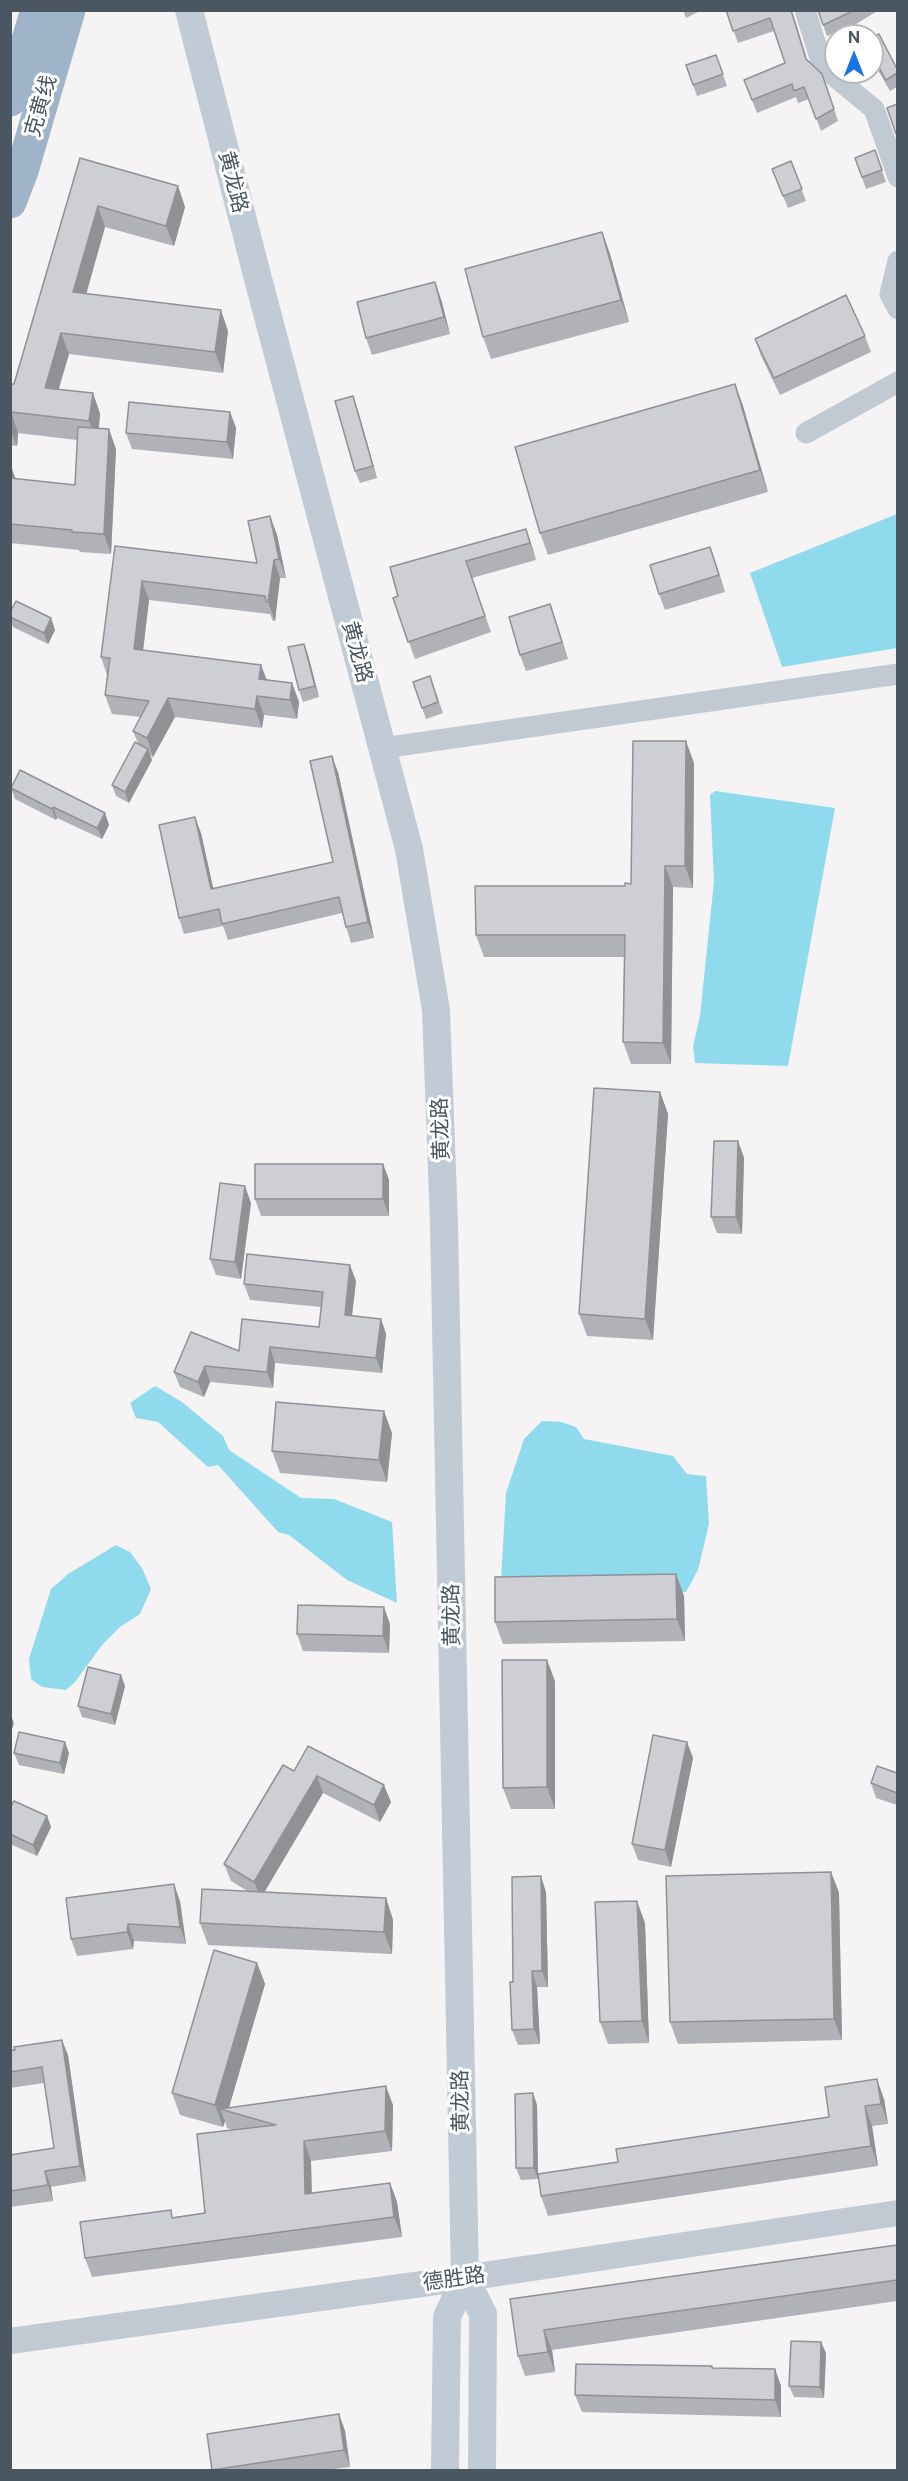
<!DOCTYPE html>
<meta charset="utf-8">
<style>
body{margin:0}
#map{position:relative;width:908px;height:2481px;overflow:hidden;background:#f5f3f3;font-family:"Public Sans",sans-serif}
canvas{display:block}
.frame{position:absolute;inset:0;border:12px solid #4a5661;pointer-events:none}
.north{position:absolute;left:824px;top:24px;width:60px;height:60px;box-sizing:border-box;background:#fff;border:2px solid #b7bbc0;border-radius:50%;rotate:0deg;font-size:16px;font-weight:700;line-height:24px;text-align:center;color:#4a5661}
.north::after{content:'';display:block;margin:auto;width:21px;height:27px;background:#1a73e8;clip-path:polygon(50% 0,100% 100%,50% 72%,0 100%)}
</style>
<div id="map">
<canvas width="908" height="2481"></canvas>
<div class="frame"></div>
<div class="north">N</div>
</div>
<script>
const g = document.querySelector('canvas').getContext('2d');
g.lineJoin = 'round';
function fill(path, color) { g.fillStyle = color; g.fill(path, 'evenodd'); }
const poly = rows => new Path2D(rows.map(r => 'M' + r).join(''));
function stroke(path, color, width, dash) { g.strokeStyle = color; g.lineWidth = width; g.lineCap = dash ? 'butt' : 'round'; g.setLineDash(dash || []); g.stroke(path); }
function write(font, color, halo, rows, align = 'center') {
  g.font = font + ' "Public Sans","Noto Sans SC",sans-serif'; g.lineWidth = 6; g.setLineDash([]); g.textBaseline = 'middle'; g.strokeStyle = halo; g.fillStyle = color; for (const [text, x, y, turn = 0] of rows) {
    g.save(); g.translate(x, y); g.rotate((+turn || 0) * Math.PI / 180); g.textAlign = isNaN(turn) ? turn : align; if (halo) g.strokeText(text, 0, 0); g.fillText(text, 0, 0); g.restore();
  }
}
const water = poly([
 [897,514,897,648,782,667,750,573],
 [715,791,835,808,788,1066,695,1063,693,1046,700,1016,714,881,710,795],
 [155,1386,182,1402,223,1436,229,1450,301,1498,334,1499,392,1522,397,1603,347,1580,289,1535,278,1532,218,1465,208,1467,158,1422,136,1418,130,1403],
 [542,1421,561,1422,576,1427,584,1439,673,1456,687,1474,706,1476,709,1524,698,1570,686,1592,500,1596,506,1493,524,1439],
 [116,1545,130,1552,142,1568,151,1589,140,1614,120,1627,102,1645,75,1682,66,1690,42,1687,31,1679,29,1659,51,1589,68,1574]
]);
const minor = poly([
 [805,10,823,67,874,109,898,177],
 [898,261,890,294,898,309],
 [806,433,898,382],
 [383,748,898,674]
]);
const tertiary = poly([
 [10,2341,465,2278,898,2213]
]);
const secondary = poly([
 [189,10,257,275,409,849,436,1010,444,1224,465,2278,483,2314,482,2470],
 [445,2470,447,2317,465,2278]
]);
const trunk = poly([
 [10,100,37,10],
 [10,202,22,171,69,10]
]);
const wall = poly([
 [683,10,702,10,686,18],
 [726,10,793,14,807,59,822,74,838,121,821,131,809,99,798,103,796,97,757,113,744,80,785,63,774,31,738,43],
 [818,10,879,10,856,24,827,36],
 [872,37,897,69,897,87,890,91,872,60],
 [716,55,727,86,697,96,686,65],
 [875,150,886,182,866,189,855,158],
 [80,158,178,186,185,207,174,246,105,227,86,293,228,331,223,373,69,354,58,389,93,393,100,414,99,428,116,449,111,554,80,552,79,550,10,543,10,466,16,479,75,485,77,440,18,433,17,446,10,445,10,384,14,384],
 [791,161,806,201,788,208,772,169],
 [602,232,610,254,629,322,491,359,483,337],
 [441,299,450,334,372,355,366,338],
 [865,336,871,352,780,395,761,356,755,339],
 [735,384,743,406,768,492,548,555,540,533],
 [353,396,377,478,360,483,355,471],
 [230,412,236,428,233,459,132,449,126,433],
 [270,516,277,535,286,578,280,578,275,621,273,621,270,614,149,600,143,650,261,665,266,680,292,683,299,702,297,719,264,715,262,728,175,717,153,757,150,755,152,760,129,803,116,796,112,785,138,743,133,731,141,717,112,714,105,695,107,675,101,657,115,546,257,563],
 [526,529,536,560,472,578,491,632,415,659,393,598,398,596],
 [716,564,725,592,665,610,659,594],
 [550,604,568,659,526,671,520,655],
 [10,612,51,618,55,630,48,644,13,627,10,621],
 [308,655,319,697,303,702,299,690],
 [430,676,443,713,426,719,413,682],
 [694,763,693,888,673,887,671,1064,631,1064,623,1042,624,957,484,957,476,935,631,884],
 [338,772,374,938,351,943,346,927,342,913,228,940,223,926,184,934,179,918,201,833,213,889,333,862],
 [11,788,105,813,109,825,102,839,57,818,56,820,15,799],
 [660,1092,668,1114,653,1340,587,1336,579,1314],
 [738,1141,744,1158,742,1234,717,1233,711,1217],
 [383,1164,389,1180,389,1216,261,1216,255,1199],
 [251,1203,241,1279,216,1275,210,1259],
 [356,1281,352,1316,381,1319,386,1334,382,1373,275,1363,273,1388,210,1382,204,1397,180,1387,174,1372,319,1327,321,1307,250,1300,244,1284],
 [392,1433,387,1482,280,1473,272,1451],
 [676,1574,684,1596,685,1641,503,1644,495,1622],
 [390,1624,389,1653,303,1651,297,1634],
 [555,1681,555,1809,511,1809,503,1788],
 [125,1686,115,1725,82,1717,78,1706],
 [687,1742,693,1758,671,1867,638,1860,632,1844],
 [308,1746,391,1802,380,1822,323,1793,264,1892,386,1898,393,1920,392,1954,208,1945,200,1923,249,1892,231,1881,224,1864,294,1771],
 [14,1753,69,1753,64,1774,19,1765],
 [897,1773,897,1805,876,1798,871,1783],
 [10,1807,47,1816,51,1827,37,1856,10,1844],
 [831,1872,839,1893,842,2040,678,2044,670,2022],
 [546,1892,548,1987,537,1987,540,2044,518,2045,512,2030,513,1982],
 [180,1901,186,1944,134,1941,133,1949,77,1956,71,1939],
 [645,1923,649,2043,608,2044,600,2022],
 [257,1963,265,1984,229,2107,393,2105,392,2151,311,2161,312,2194,390,2183,397,2202,402,2237,92,2277,85,2258,174,2217,205,2213,233,2130,227,2128,225,2121,223,2127,180,2115,172,2093],
 [10,2050,68,2055,86,2181,51,2187,53,2201,10,2207,10,2155,54,2148,44,2083,10,2088],
 [884,2099,888,2124,872,2126,878,2166,548,2216,541,2196,538,2175,538,2179,521,2180,516,2168,537,2105,538,2174,618,2162,829,2117],
 [897,2245,897,2301,552,2350,555,2372,525,2376,518,2356,510,2299],
 [826,2353,824,2398,794,2397,789,2386],
 [712,2368,775,2369,781,2386,781,2417,582,2412,575,2395],
 [339,2414,345,2431,350,2467,325,2470,212,2470,207,2434]
]);
const shadedWall = poly([
 [178,186,185,207,174,246,166,226],
 [98,206,105,227,81,313,73,292],
 [602,232,610,254,629,322,621,300],
 [435,282,441,299,450,334,444,317],
 [221,310,228,331,223,373,215,352],
 [61,333,69,354,53,409,45,388],
 [735,384,743,406,768,492,760,470],
 [93,393,100,414,97,442,89,421],
 [353,396,357,407,377,478,373,466],
 [11,412,18,433,17,446,10,429],
 [230,412,236,428,233,459,227,442],
 [109,429,116,449,111,554,104,534],
 [11,466,18,486,10,480],
 [270,516,277,535,286,578,279,559],
 [526,529,532,546,536,560,530,543],
 [710,547,716,564,725,592,719,575],
 [274,560,280,578,275,621,268,602],
 [142,581,149,600,141,668,134,649],
 [550,604,556,621,568,659,562,642],
 [51,618,55,630,48,644,44,633],
 [304,644,308,655,319,697,315,686],
 [261,665,268,683,259,679],
 [292,683,299,702,297,719,290,700],
 [257,696,264,715,262,728,255,709],
 [168,698,175,717,153,757,147,738],
 [686,741,694,763,693,888,685,866],
 [148,749,152,760,129,803,125,792],
 [332,756,338,772,374,938,368,922],
 [53,807,57,818,56,820,52,809],
 [105,813,109,825,102,839,97,828],
 [195,817,201,833,217,905,211,889],
 [665,866,673,887,671,1064,663,1043],
 [660,1092,668,1114,653,1340,645,1319],
 [738,1141,744,1158,742,1234,736,1217],
 [383,1164,389,1180,389,1216,383,1199],
 [245,1186,251,1203,241,1279,235,1262],
 [350,1265,356,1281,350,1331,345,1315],
 [381,1319,386,1334,382,1373,376,1358],
 [270,1347,275,1363,273,1388,267,1372],
 [205,1366,210,1382,204,1397,198,1382],
 [384,1411,392,1433,387,1482,379,1460],
 [676,1574,684,1596,685,1641,677,1619],
 [384,1607,390,1624,389,1653,383,1636],
 [547,1660,555,1681,555,1809,547,1787],
 [121,1675,125,1686,115,1725,111,1714],
 [10,1713,14,1723,10,1736],
 [65,1742,69,1753,64,1774,60,1763],
 [687,1742,693,1758,671,1867,665,1850],
 [317,1776,323,1793,261,1898,254,1882],
 [384,1785,391,1802,380,1822,374,1805],
 [47,1816,51,1827,37,1856,33,1845],
 [831,1872,839,1893,842,2040,834,2019],
 [541,1876,546,1892,548,1987,542,1971],
 [174,1884,180,1901,186,1944,180,1927],
 [386,1898,393,1920,392,1954,384,1932],
 [637,1901,645,1923,649,2043,642,2021],
 [128,1924,134,1941,133,1949,127,1932],
 [257,1963,265,1984,228,2111,220,2109,225,2121,223,2127,215,2105],
 [532,1971,537,1987,540,2044,534,2029],
 [62,2040,68,2055,86,2181,80,2166],
 [877,2079,884,2099,888,2124,881,2104],
 [386,2086,393,2105,392,2151,385,2131],
 [533,2093,537,2105,538,2179,534,2168],
 [865,2106,872,2126,878,2166,871,2146],
 [304,2141,311,2161,312,2214,305,2194],
 [45,2171,51,2187,53,2201,48,2185],
 [390,2183,397,2202,402,2237,394,2217],
 [544,2330,552,2350,555,2372,548,2352],
 [821,2342,826,2353,824,2398,820,2387],
 [775,2369,781,2386,781,2417,775,2400],
 [339,2414,345,2431,350,2467,344,2450]
]);
const building = poly([
 [726,10,791,10,806,59,822,74,834,109,816,119,804,87,794,91,792,84,752,100,744,80,785,63,770,18,733,31,726,10],
 [818,10,855,10,823,25,818,10],
 [879,34,897,69,897,73,886,80,872,56,872,37,879,34],
 [716,55,723,74,693,85,686,65,716,55],
 [897,104,897,134,896,134,887,108,897,104],
 [875,150,882,170,862,177,855,158,875,150],
 [80,158,178,186,166,226,98,206,73,292,221,310,215,352,61,333,45,388,93,393,89,421,11,412,10,413,10,384,14,384,80,158],
 [791,161,802,189,783,196,772,169,791,161],
 [602,232,621,300,483,337,465,269,602,232],
 [435,282,444,317,366,338,357,302,435,282],
 [846,295,865,336,774,378,755,339,846,295],
 [735,384,760,470,540,533,515,447,735,384],
 [353,396,373,466,355,471,335,401,353,396],
 [129,402,230,412,227,442,126,433,129,402],
 [78,427,109,429,104,534,72,532,72,530,10,524,10,478,75,485,78,427],
 [270,516,279,559,274,560,268,602,266,602,265,596,142,581,134,649,261,665,259,679,292,683,290,700,257,696,255,709,168,698,147,738,133,731,149,701,105,695,110,658,101,657,115,546,257,563,248,521,270,516],
 [526,529,530,543,466,561,485,616,408,642,393,598,398,596,390,567,526,529],
 [710,547,719,575,659,594,650,565,710,547],
 [16,601,51,618,44,633,10,617,10,612,16,601],
 [550,604,562,642,520,655,509,617,550,604],
 [304,644,315,686,299,690,288,647,304,644],
 [430,676,438,702,422,708,413,682,430,676],
 [633,741,686,741,685,866,665,866,663,1043,623,1042,625,935,476,935,475,886,625,886,625,883,631,884,633,741],
 [135,742,148,749,125,792,112,785,135,742],
 [332,756,368,922,346,927,339,897,222,924,219,909,179,918,159,825,195,817,211,889,333,862,310,761,332,756],
 [20,770,105,813,97,828,53,807,52,809,11,788,20,770],
 [594,1088,660,1092,645,1319,579,1314,594,1088],
 [714,1141,738,1141,736,1217,711,1217,714,1141],
 [255,1164,383,1164,383,1199,255,1199,255,1164],
 [220,1183,245,1186,235,1262,210,1259,220,1183],
 [247,1254,350,1265,345,1315,381,1319,376,1358,270,1347,267,1372,205,1366,198,1382,174,1372,191,1332,239,1351,242,1319,319,1327,323,1292,244,1284,247,1254],
 [276,1402,384,1411,379,1460,272,1451,276,1402],
 [676,1574,677,1619,495,1622,495,1577,676,1574],
 [298,1605,384,1607,383,1636,297,1634,298,1605],
 [502,1660,547,1660,547,1787,503,1788,502,1660],
 [88,1667,121,1675,111,1714,78,1706,88,1667],
 [19,1732,65,1742,60,1763,14,1753,19,1732],
 [653,1735,687,1742,665,1850,632,1844,653,1735],
 [308,1746,384,1785,374,1805,317,1776,254,1882,224,1864,283,1765,294,1771,308,1746],
 [877,1766,897,1773,897,1793,871,1783,877,1766],
 [14,1801,47,1816,33,1845,10,1834,10,1807,14,1801],
 [831,1872,834,2019,670,2022,666,1876,831,1872],
 [541,1876,542,1971,532,1971,534,2029,512,2030,510,1982,513,1982,512,1877,541,1876],
 [174,1884,180,1927,128,1924,127,1932,71,1939,66,1898,174,1884],
 [202,1889,386,1898,384,1932,200,1923,202,1889],
 [637,1901,642,2021,600,2022,595,1902,637,1901],
 [214,1950,257,1963,215,2105,172,2093,214,1950],
 [62,2040,80,2166,45,2171,48,2185,10,2191,10,2155,54,2148,42,2067,10,2072,10,2050,15,2050,14,2047,62,2040],
 [877,2079,881,2104,865,2106,871,2146,541,2196,538,2174,618,2162,616,2149,829,2117,825,2087,877,2079],
 [386,2086,385,2131,304,2141,305,2194,390,2183,394,2217,85,2258,80,2222,171,2210,172,2218,205,2213,197,2134,276,2125,220,2109,386,2086],
 [533,2093,534,2168,516,2168,515,2094,533,2093],
 [897,2245,897,2280,544,2330,548,2352,518,2356,510,2299,897,2245],
 [791,2341,821,2342,820,2387,789,2386,791,2341],
 [576,2364,712,2366,712,2368,775,2369,775,2400,575,2395,576,2364],
 [339,2414,344,2450,212,2470,207,2434,339,2414]
]);
const streetNames = [
 ["克黄线",41,106,-74],
 ["黄龙路",233,182,76],
 ["黄龙路",357,652,75],
 ["黄龙路",441,1129,-92],
 ["黄龙路",452,1615,-91],
 ["黄龙路",461,2101,-91],
 ["德胜路",454,2279,-8]
];
fill(water, '#90daee');
stroke(minor, '#c1cad2', 21);
stroke(tertiary, '#c1cad2', 26);
stroke(secondary, '#c1cbd6', 28);
stroke(trunk, '#9fb4c9', 33);
fill(wall, '#b0b2b7');
fill(shadedWall, '#909195');
fill(building, '#cdcfd5');
stroke(building, '#909195', 1.5);
write('21px', '#4a5661', '#fff', streetNames);
</script>
